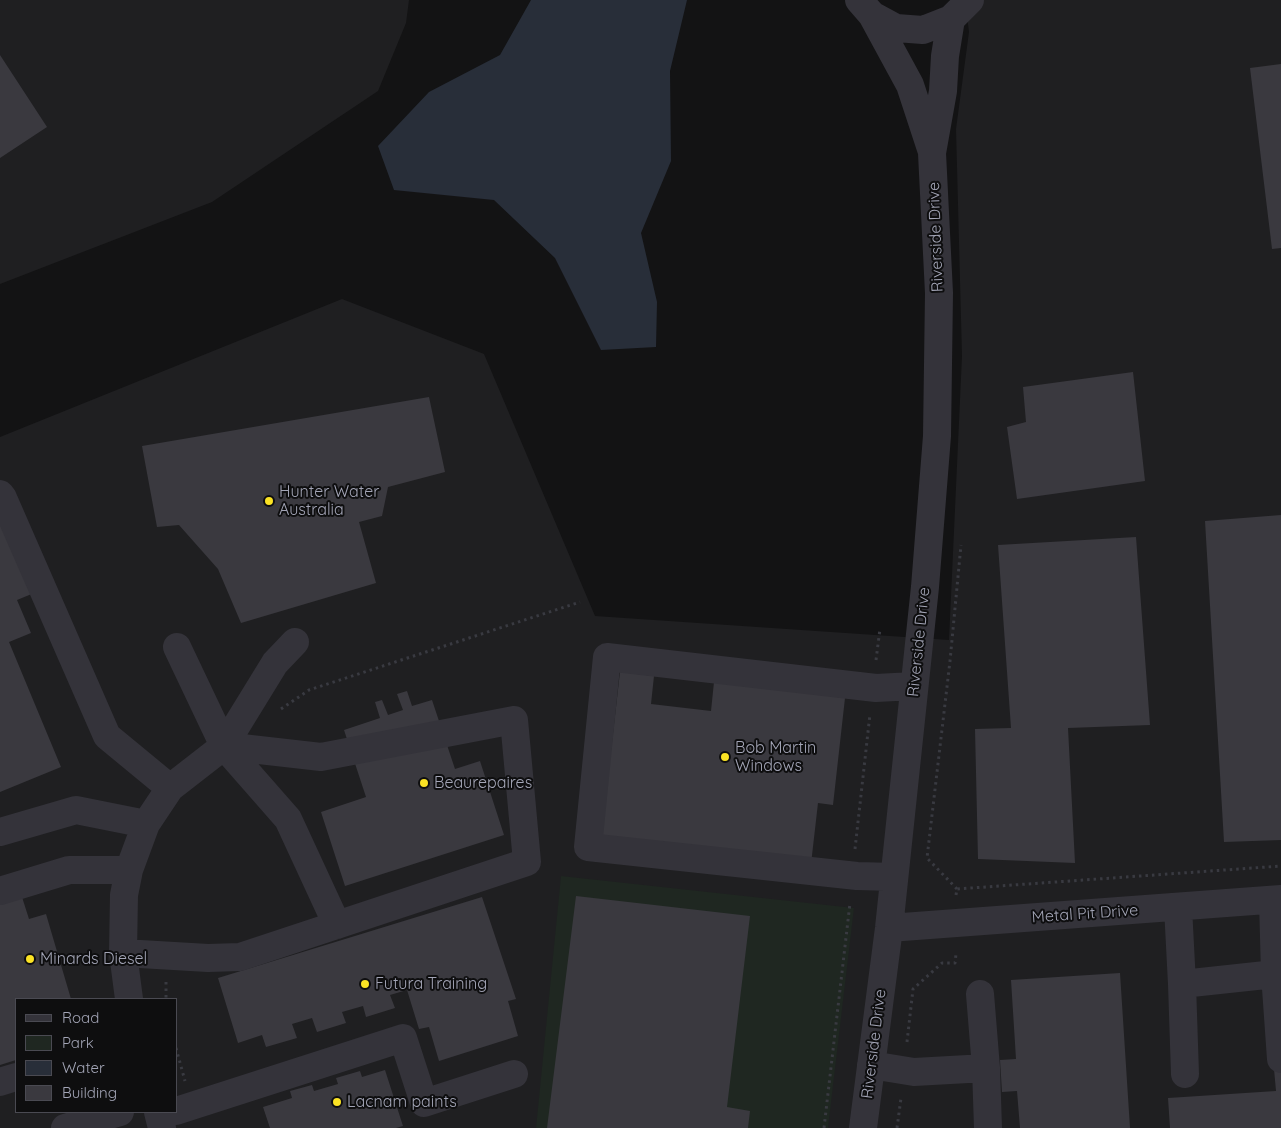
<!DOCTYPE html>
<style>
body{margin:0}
#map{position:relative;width:1281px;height:1128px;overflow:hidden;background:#131314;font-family:Quicksand,sans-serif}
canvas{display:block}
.legend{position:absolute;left:15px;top:998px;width:162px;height:115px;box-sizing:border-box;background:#0e0e0f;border:1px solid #4a4a52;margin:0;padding:6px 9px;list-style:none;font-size:15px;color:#a3a5b6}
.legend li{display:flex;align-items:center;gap:10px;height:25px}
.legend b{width:25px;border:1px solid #4a4a52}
</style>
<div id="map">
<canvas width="1281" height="1128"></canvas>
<ul class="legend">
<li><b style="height:6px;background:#34333a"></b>Road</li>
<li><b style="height:14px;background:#1f2721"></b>Park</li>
<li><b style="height:14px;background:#282e39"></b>Water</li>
<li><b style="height:14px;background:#3a393f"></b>Building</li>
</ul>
</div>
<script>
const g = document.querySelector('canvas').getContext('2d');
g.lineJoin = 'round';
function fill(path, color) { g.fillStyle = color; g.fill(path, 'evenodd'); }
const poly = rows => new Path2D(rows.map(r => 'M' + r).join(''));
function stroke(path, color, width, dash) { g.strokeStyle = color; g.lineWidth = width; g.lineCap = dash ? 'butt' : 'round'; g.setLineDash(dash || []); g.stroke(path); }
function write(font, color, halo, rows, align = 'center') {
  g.font = font + ' Quicksand,sans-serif'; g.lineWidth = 4; g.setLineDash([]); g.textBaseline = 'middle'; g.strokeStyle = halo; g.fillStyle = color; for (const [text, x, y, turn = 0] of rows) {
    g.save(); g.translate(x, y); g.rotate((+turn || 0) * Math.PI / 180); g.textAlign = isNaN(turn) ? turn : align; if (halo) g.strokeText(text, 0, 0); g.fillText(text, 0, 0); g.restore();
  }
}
const built = poly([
 [0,0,409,0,406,23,378,91,212,202,0,284],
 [965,0,1281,0,1281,1128,0,1128,0,437,342,299,484,354,595,616,949,640,962,356,956,129,969,32],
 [16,999,176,999,176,1112,16,1112]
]);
const green = poly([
 [561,876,854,908,828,1128,536,1128]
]);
const water = poly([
 [531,0,687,0,670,71,671,161,641,233,657,302,656,347,601,350,555,258,494,200,394,190,378,146,429,92,500,55]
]);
const building = poly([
 [0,55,47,127,0,158],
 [1281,64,1281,248,1272,249,1250,68],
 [1133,372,1145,481,1017,499,1007,427,1026,422,1023,387],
 [429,397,445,472,388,487,382,516,359,522,376,583,241,623,218,569,179,525,157,527,142,446],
 [0,496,39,591,17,600,31,633,9,642,61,767,0,792],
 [1281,515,1281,840,1224,842,1205,521],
 [1136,537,1150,725,1068,728,1075,863,978,859,975,729,1011,728,998,545],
 [620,672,654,676,651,704,711,711,714,682,845,698,833,805,818,803,811,864,601,839],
 [407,691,412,706,432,700,455,769,480,761,504,835,345,886,321,812,366,797,344,730,380,718,375,702,382,700,388,715,403,710,397,694],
 [576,896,750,916,727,1107,750,1111,748,1128,547,1128],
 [22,897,29,919,46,914,71,999,16,999,16,1060,0,1065,0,903],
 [482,897,516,999,508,1001,518,1036,439,1061,429,1027,419,1029,407,990,390,995,395,1008,366,1017,363,1006,342,1012,346,1023,317,1032,312,1018,292,1024,297,1038,266,1047,262,1035,238,1043,218,978],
 [1120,973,1130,1128,1020,1128,1017,1091,1002,1092,1000,1060,1016,1059,1011,980],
 [1281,1068,1281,1128,1170,1128,1168,1098,1276,1091,1274,1069],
 [385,1070,403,1126,396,1128,270,1128,263,1107,292,1098,290,1091,312,1085,314,1091,338,1084,336,1078,360,1071,362,1077]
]);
const path = poly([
 [876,660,880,629],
 [281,709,309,690,580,602],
 [855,849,870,714],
 [957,889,927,858,950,661,961,545],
 [956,895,957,889,1281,866],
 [166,982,166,999],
 [907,1042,913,989,942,963,955,963,956,954],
 [176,1048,185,1081],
 [824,1128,850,903],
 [897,1128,901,1098]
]);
const minor = poly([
 [859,0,872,15,896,28,923,30,951,19,970,0],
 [872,15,910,85,931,149],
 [0,494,3,498,107,736,170,788],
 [177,647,224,746,275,663,295,642],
 [224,746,288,819,337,925],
 [0,832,76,810,146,824],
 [894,877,857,876,588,847,607,657,876,688,914,686],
 [0,891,69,870,129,870],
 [1273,900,1275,974,1281,1059],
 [1178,907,1182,984,1185,1074],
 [889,928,1281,899],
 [123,953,208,958,240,957,527,862,514,720,321,757,224,746],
 [1182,984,1275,974],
 [980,994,986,1068,988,1128],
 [129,999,123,953,124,895,129,870,146,824,170,788,224,746],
 [871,1065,914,1072,986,1068],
 [0,1082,16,1077],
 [176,1111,403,1038,424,1103,514,1074],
 [158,1112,162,1128],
 [65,1128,120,1112],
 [863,1128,889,928,925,587,937,436,939,293,932,153,943,91,945,56,951,19]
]);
const markers = [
 [269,501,5,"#fbe324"],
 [725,757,5,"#fbe324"],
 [424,783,5,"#fbe324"],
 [30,959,5,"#fbe324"],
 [365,984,5,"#fbe324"],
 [337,1102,5,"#fbe324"]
];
const streetNames = [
 ["Riverside Drive",936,237,-92],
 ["Riverside Drive",919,642,-84],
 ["Metal Pit Drive",1085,914,-4],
 ["Riverside Drive",874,1044,-83]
];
const poiNames = [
 ["Hunter Water",279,492],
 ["Australia",279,510],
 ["Bob Martin",735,748],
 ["Windows",735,766],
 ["Beaurepaires",434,783],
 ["Minards Diesel",40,959],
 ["Futura Training",375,984],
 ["Lacnam paints",347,1102]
];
fill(built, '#1f1f21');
fill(green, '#1f2721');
fill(water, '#282e39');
fill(building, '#3a393f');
stroke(path, '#393a41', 3, [2.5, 4]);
stroke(minor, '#34333a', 28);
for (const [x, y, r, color] of markers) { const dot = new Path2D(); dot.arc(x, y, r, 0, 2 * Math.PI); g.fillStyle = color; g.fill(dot); stroke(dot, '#0e0e0f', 2); }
write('16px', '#a3a5b6', '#0e0e0f', streetNames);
write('16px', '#a3a5b6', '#0e0e0f', poiNames, 'left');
</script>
